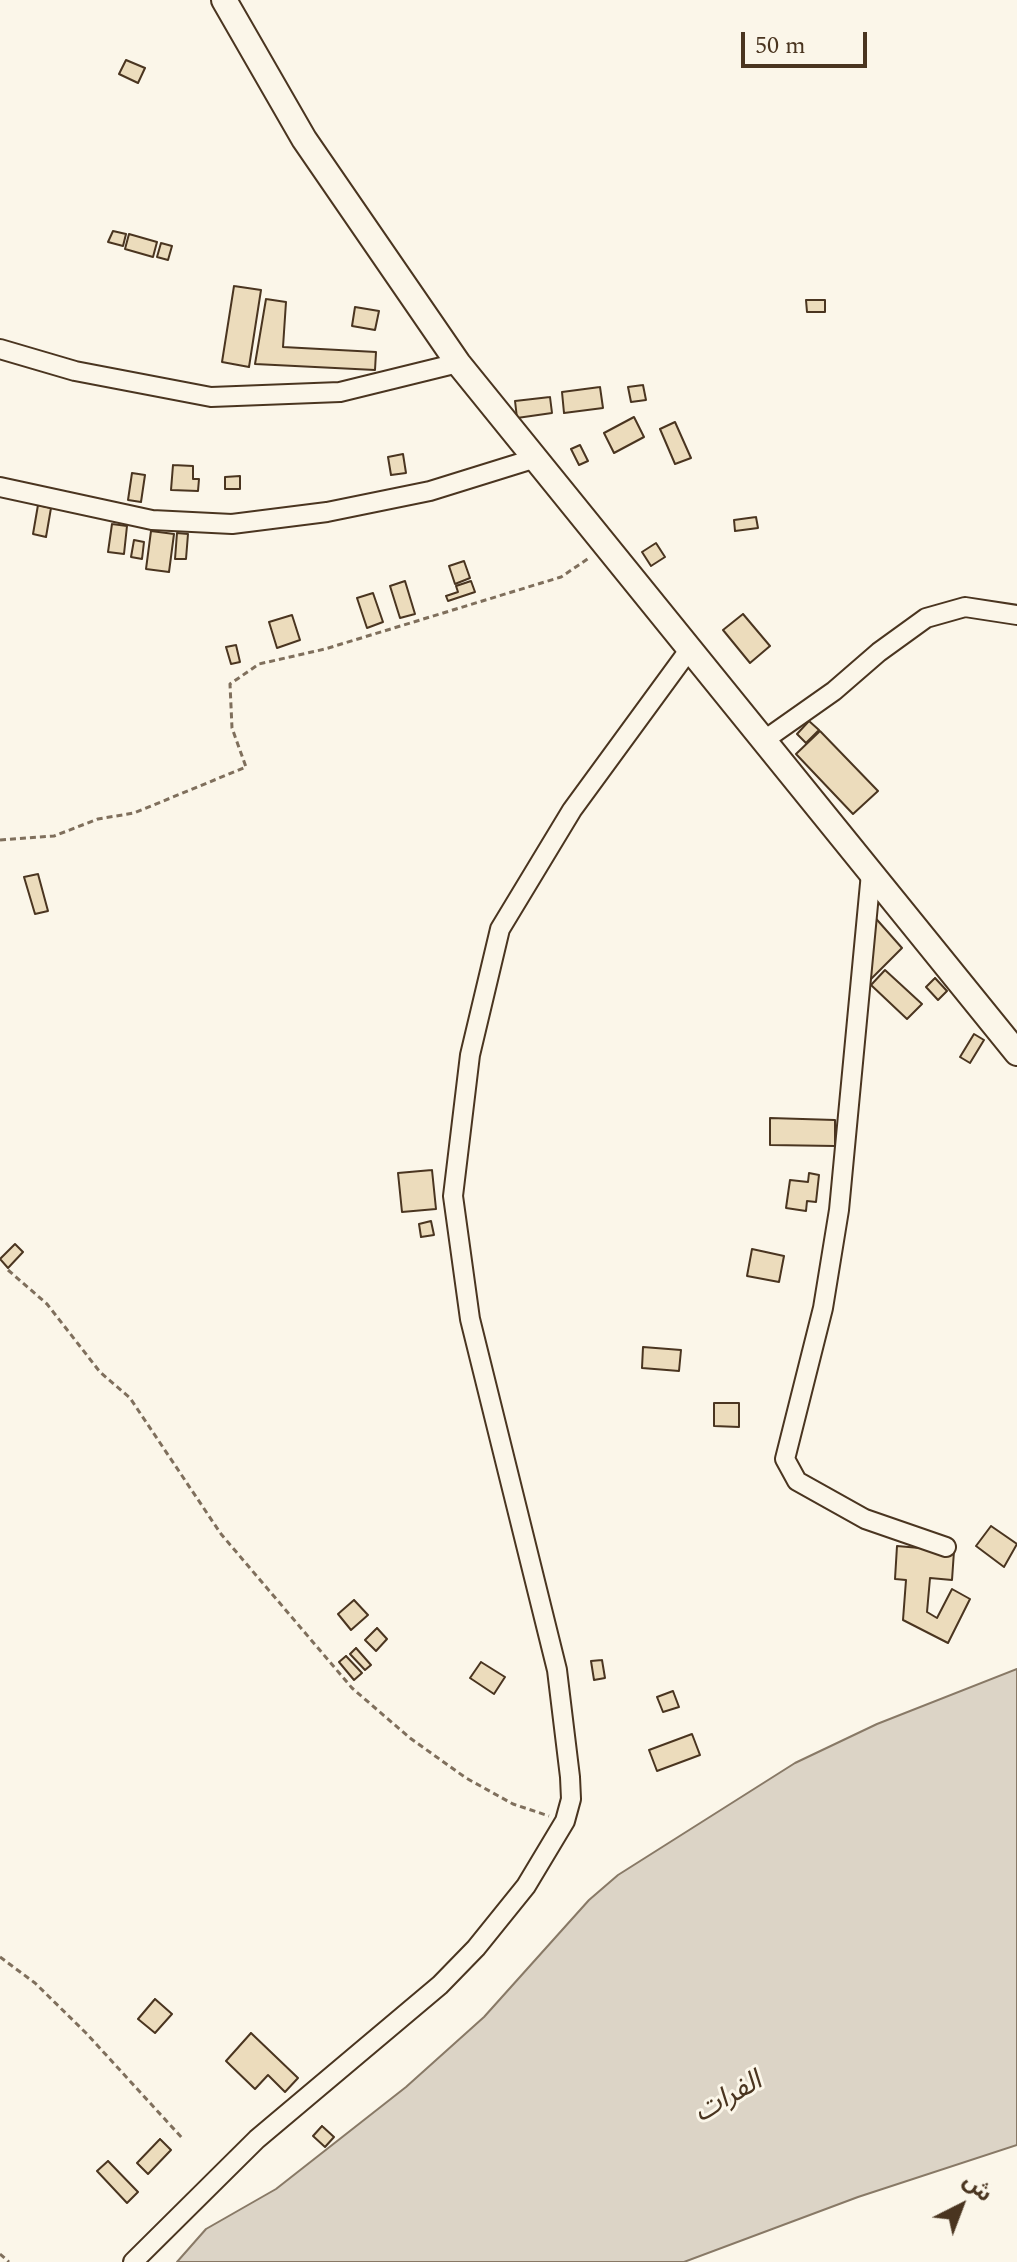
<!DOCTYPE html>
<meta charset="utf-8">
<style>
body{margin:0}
#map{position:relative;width:1017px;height:2262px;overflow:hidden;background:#fbf6e9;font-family:Spectral,"Noto Sans Arabic",serif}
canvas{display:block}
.north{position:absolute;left:921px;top:2166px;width:80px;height:80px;-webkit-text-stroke:6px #fbf6e9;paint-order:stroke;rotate:42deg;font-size:22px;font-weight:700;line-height:32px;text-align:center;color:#4a3520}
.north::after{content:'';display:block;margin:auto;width:28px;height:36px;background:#4a3520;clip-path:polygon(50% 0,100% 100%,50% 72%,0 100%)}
.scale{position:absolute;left:741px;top:32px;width:126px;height:36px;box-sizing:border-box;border:4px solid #4a3520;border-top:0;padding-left:10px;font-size:24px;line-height:28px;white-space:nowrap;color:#4a3520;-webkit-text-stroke:6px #fbf6e9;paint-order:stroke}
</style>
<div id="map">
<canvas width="1017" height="2262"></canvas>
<div class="north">ش</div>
<div class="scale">50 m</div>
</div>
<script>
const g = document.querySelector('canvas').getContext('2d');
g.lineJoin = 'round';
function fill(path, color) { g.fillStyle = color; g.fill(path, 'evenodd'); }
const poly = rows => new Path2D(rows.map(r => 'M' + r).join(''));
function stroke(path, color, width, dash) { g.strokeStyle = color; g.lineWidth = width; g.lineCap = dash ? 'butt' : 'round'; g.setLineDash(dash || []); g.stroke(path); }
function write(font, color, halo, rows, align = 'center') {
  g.font = font + ' Spectral,"Noto Sans Arabic",serif'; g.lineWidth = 6; g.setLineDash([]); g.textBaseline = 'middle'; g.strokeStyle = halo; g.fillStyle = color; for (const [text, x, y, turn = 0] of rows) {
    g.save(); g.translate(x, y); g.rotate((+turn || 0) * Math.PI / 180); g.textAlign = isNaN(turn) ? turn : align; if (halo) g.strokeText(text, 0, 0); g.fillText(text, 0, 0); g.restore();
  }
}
const water = poly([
 [1017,1669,1017,2145,858,2197,684,2262,177,2262,206,2229,276,2189,406,2087,484,2017,589,1900,618,1875,795,1763,877,1724,1017,1669]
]);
const building = poly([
 [126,60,145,68,138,83,119,74,126,60],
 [113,231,126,234,123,246,108,242,113,231],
 [129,234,157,242,153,257,125,249,129,234],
 [161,243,172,246,168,260,157,257,161,243],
 [234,286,261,290,249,367,222,362,234,286],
 [266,299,286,302,283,347,376,352,375,370,255,364,266,299],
 [806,300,825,300,825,312,807,312,806,300],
 [355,307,379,311,375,330,352,326,355,307],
 [643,385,646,400,631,402,628,387,643,385],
 [600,387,603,408,564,413,562,392,600,387],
 [550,397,552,413,517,418,515,401,550,397],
 [634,417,644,437,614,453,604,433,634,417],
 [675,422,691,458,675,464,660,429,675,422],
 [580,445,588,461,579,465,571,449,580,445],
 [403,454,406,473,391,475,388,457,403,454],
 [173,465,193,466,193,479,199,479,198,491,171,490,173,465],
 [132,473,145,475,141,502,128,500,132,473],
 [240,476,240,489,225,489,225,477,240,476],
 [38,505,51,508,46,537,33,534,38,505],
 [756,517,758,528,735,531,734,520,756,517],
 [112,524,127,526,124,554,108,552,112,524],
 [151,531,174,534,169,572,146,569,151,531],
 [177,533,188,534,186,559,175,559,177,533],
 [134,540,144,542,142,559,131,557,134,540],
 [656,543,665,557,651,566,642,552,656,543],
 [464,561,470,578,455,584,449,566,464,561],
 [405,581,415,614,400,618,390,586,405,581],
 [471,581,475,592,448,601,446,596,458,592,456,586,471,581],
 [373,593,383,622,367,628,357,598,373,593],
 [743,614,770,646,750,663,723,630,743,614],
 [292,615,300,640,277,648,269,622,292,615],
 [236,645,240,662,231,664,226,647,236,645],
 [809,721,819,730,806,743,797,734,809,721],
 [820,731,878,791,853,814,796,754,820,731],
 [38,874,48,911,35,914,24,877,38,874],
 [871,913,902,948,865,985,871,913],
 [885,970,922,1004,907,1019,871,985,885,970],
 [935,978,947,991,938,1000,926,987,935,978],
 [974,1034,984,1040,970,1063,960,1057,974,1034],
 [770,1118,835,1120,835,1146,770,1145,770,1118],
 [432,1170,436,1209,402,1212,398,1173,432,1170],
 [809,1173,819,1175,816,1202,807,1201,806,1211,786,1208,790,1180,808,1182,809,1173],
 [431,1221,434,1235,421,1237,419,1224,431,1221],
 [15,1244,23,1252,8,1268,0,1259,15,1244],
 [752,1249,784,1256,779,1282,747,1276,752,1249],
 [643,1347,681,1350,679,1371,642,1368,643,1347],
 [714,1403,739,1403,739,1427,714,1426,714,1403],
 [991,1526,1017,1544,1004,1567,976,1546,991,1526],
 [897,1546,954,1551,952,1580,930,1578,927,1612,937,1618,952,1589,970,1599,948,1643,903,1620,906,1580,895,1579,897,1546],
 [354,1600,368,1615,351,1630,338,1614,354,1600],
 [377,1628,387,1639,376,1651,365,1640,377,1628],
 [356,1648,371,1665,365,1670,350,1654,356,1648],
 [346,1656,362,1673,354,1680,339,1662,346,1656],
 [602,1660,605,1678,594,1680,591,1661,602,1660],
 [481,1662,505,1677,494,1694,470,1678,481,1662],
 [673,1691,679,1707,663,1712,657,1697,673,1691],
 [692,1734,700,1755,657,1771,649,1750,692,1734],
 [155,1999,172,2014,155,2033,138,2019,155,1999],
 [251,2033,298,2078,285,2092,268,2075,255,2089,226,2061,251,2033],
 [322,2126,334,2137,325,2147,313,2136,322,2126],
 [160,2139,171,2150,148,2174,137,2163,160,2139],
 [108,2161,138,2192,127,2203,97,2171,108,2161]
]);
const path = poly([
 [0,840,54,836,98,819,134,813,246,767,232,728,230,684,259,664,325,649,561,577,589,558],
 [8,1270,47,1304,100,1372,130,1398,221,1534,352,1688,410,1738,466,1778,513,1804,549,1816],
 [0,1957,35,1983,86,2033,183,2139],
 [0,2254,9,2262]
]);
const minor = poly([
 [0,349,75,371,211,397,340,392,458,363],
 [0,487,152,520,232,524,327,512,430,491,533,459],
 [763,741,834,691,879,652,926,618,965,607,1017,615],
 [871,873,839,1210,823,1308,785,1459,797,1481,865,1519,946,1547],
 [133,2262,257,2139,440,1985,476,1948,526,1886,565,1821,571,1799,570,1777,557,1670,470,1319,453,1196,470,1055,500,929,572,810,689,650]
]);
const major = poly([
 [224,0,304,139,458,363,1017,1053]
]);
const waterNames = [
 ["الفرات",729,2099,-30]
];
fill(water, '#dcd4c6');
stroke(water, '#887966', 2);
fill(building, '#ecdcbc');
stroke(building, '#4a3520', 2);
stroke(minor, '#4a3520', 22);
stroke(major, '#4a3520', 28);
stroke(path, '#7f6f5c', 3, [6, 4]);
stroke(minor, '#fbf6e9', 18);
stroke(major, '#fbf6e9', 24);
write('italic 28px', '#4a3520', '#fbf6e9', waterNames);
</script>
